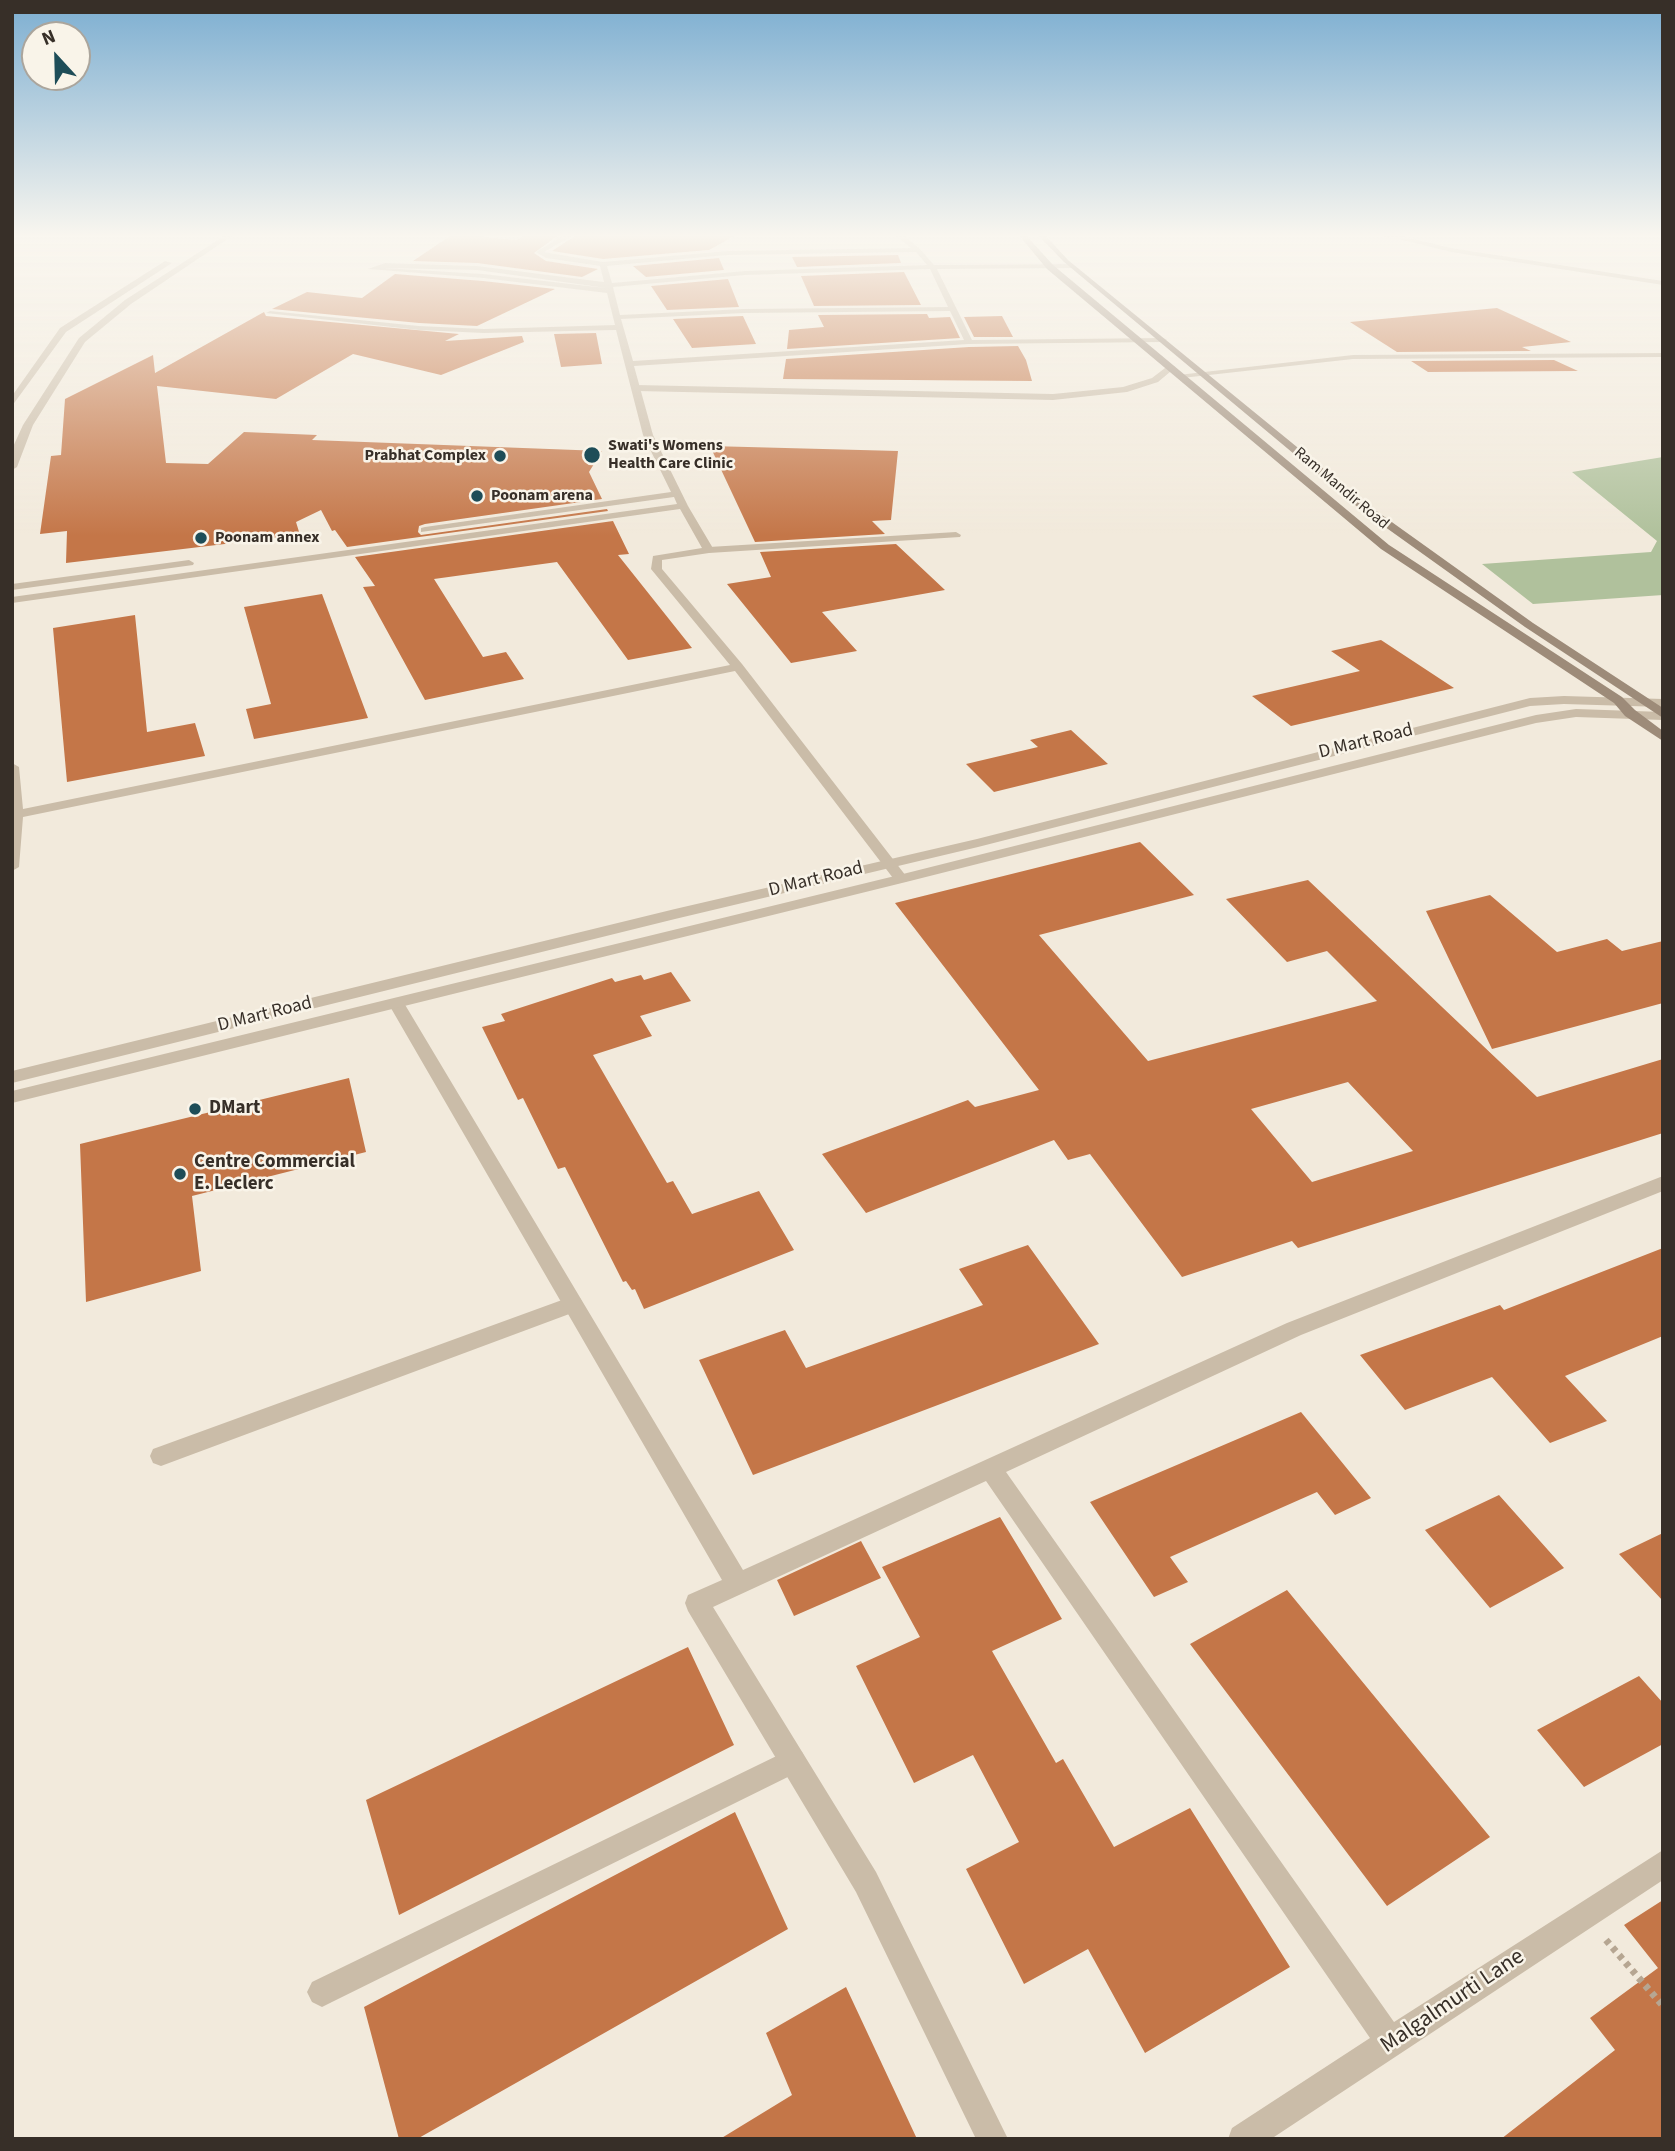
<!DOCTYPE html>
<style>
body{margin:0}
#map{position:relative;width:1675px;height:2151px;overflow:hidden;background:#f2eadc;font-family:"Source Sans 3",sans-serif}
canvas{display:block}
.frame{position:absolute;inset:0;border:14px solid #372f28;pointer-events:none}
.north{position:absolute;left:21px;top:21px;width:70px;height:70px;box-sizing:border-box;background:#f9f4e9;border:2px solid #aba59c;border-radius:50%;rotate:338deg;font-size:19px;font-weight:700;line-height:28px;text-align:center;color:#372f28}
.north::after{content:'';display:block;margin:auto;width:24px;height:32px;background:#1e4d58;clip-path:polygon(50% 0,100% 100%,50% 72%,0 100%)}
</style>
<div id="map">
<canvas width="1675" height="2151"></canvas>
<div class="frame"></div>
<div class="north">N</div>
</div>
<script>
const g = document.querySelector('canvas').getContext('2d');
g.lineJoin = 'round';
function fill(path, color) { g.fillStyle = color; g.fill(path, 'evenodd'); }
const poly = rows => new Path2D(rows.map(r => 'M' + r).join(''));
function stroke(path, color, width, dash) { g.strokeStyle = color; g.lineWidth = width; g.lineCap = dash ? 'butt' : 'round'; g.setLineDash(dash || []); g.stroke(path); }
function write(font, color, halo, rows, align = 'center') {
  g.font = font + ' "Source Sans 3",sans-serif'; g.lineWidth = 5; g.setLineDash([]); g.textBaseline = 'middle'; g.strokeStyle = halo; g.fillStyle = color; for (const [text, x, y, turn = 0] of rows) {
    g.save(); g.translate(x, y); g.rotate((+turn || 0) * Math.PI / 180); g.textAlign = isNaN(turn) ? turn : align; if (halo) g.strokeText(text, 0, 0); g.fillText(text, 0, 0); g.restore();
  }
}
const green = poly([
 [1663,457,1663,595,1533,604,1482,564,1651,552,1657,541,1572,472]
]);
const building = poly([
 [453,234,517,240,527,234,560,234,534,253,546,261,598,269,582,277,477,263,413,261],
 [578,234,738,234,709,250,603,259,552,251],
 [898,255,901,263,797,267,792,257],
 [719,258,724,270,646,277,633,266],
 [904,272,921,305,814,306,801,276],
 [395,274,483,281,555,289,477,326,419,323,272,309,307,292,362,298],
 [728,279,739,307,667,310,651,286],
 [1497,308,1571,342,1522,347,1531,351,1397,352,1350,322],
 [264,312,266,316,459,334,445,341,522,336,524,342,441,375,353,354,276,399,157,386,166,463,208,464,244,432,317,435,312,440,602,451,589,472,602,499,425,524,419,526,418,532,421,535,607,509,608,511,347,547,335,530,332,531,321,510,296,522,300,535,66,563,67,531,40,534,51,456,61,455,65,399,153,355,155,373],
 [927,314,929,318,950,317,960,338,787,349,789,330,824,327,818,315],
 [743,316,756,344,692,348,673,319],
 [1002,316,1013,337,974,337,964,317],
 [596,333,602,364,561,367,554,334],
 [1018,346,1026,360,1032,381,783,379,786,359,969,347],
 [1554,360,1578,371,1428,372,1411,361],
 [710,446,898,451,891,520,872,521,885,534,755,542],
 [613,521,629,554,618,555,692,648,628,660,557,562,434,579,483,657,506,652,524,679,425,700,363,587,375,586,355,557],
 [896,544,945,590,822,612,857,651,791,663,727,584,771,577,760,552],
 [322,594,368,718,254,739,246,709,271,704,244,607],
 [135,615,147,732,195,723,205,756,67,782,53,628],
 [1381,640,1454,688,1291,726,1252,696,1360,671,1331,651],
 [1071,730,1108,764,994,792,966,764,1038,747,1030,740],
 [1140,842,1194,895,1039,935,1148,1061,1377,1001,1327,951,1287,962,1226,899,1308,880,1537,1097,1663,1059,1663,1133,1298,1248,1292,1241,1182,1277,1090,1154,1068,1160,1054,1140,866,1213,822,1154,968,1100,975,1107,1039,1090,895,903],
 [1348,1082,1413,1151,1312,1182,1251,1109],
 [1490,895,1557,952,1607,939,1622,951,1663,941,1663,1003,1492,1049,1426,911],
 [671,972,691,1001,640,1016,652,1036,593,1055,667,1183,673,1181,692,1214,759,1191,794,1250,644,1309,635,1289,632,1290,626,1281,623,1282,565,1167,558,1169,523,1098,518,1100,482,1027,505,1021,501,1014,612,978,615,982,641,975,644,980],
 [349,1078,366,1152,192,1196,201,1271,86,1302,80,1144],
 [1028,1245,1099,1344,753,1475,699,1360,785,1330,806,1368,983,1305,959,1269],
 [1663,1248,1663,1336,1565,1376,1607,1421,1550,1443,1492,1377,1405,1410,1360,1355,1500,1305,1504,1310],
 [1301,1412,1371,1498,1335,1515,1317,1492,1170,1557,1188,1582,1154,1597,1090,1502],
 [1499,1495,1564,1568,1490,1608,1425,1530],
 [1000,1517,1062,1619,992,1651,1056,1763,1063,1759,1114,1847,1190,1808,1290,1967,1145,2053,1088,1949,1024,1984,966,1869,1019,1842,973,1755,914,1783,856,1666,920,1637,882,1567],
 [1663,1533,1663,1601,1619,1554],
 [861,1541,881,1578,794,1616,777,1580],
 [1287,1590,1490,1837,1387,1906,1190,1644],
 [688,1647,734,1745,399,1915,366,1800],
 [1639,1676,1663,1703,1663,1744,1584,1787,1537,1730],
 [735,1812,788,1929,417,2139,399,2139,364,2007],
 [1663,1900,1663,2139,1501,2139,1615,2050,1590,2018,1658,1968,1624,1925],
 [846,1987,917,2139,720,2139,792,2095,766,2033]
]);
const path = poly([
 [1606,1940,1663,2006]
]);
const service = poly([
 [1169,365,1176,367,1158,382,1127,392,1053,400,636,391,632,388,636,385,1053,394,1123,387,1152,378,1169,365],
 [956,532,961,535,960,537,709,553,704,550,709,547,956,532],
 [573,1296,580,1298,583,1304,580,1310,161,1466,153,1463,150,1456,153,1449,573,1296],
 [793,1748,802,1752,806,1761,802,1770,332,2002,322,2007,312,2002,307,1992,312,1982,793,1748]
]);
const minor = poly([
 [227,234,235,234,131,304,85,342,33,425,17,467,12,470,12,449,23,425,79,338,125,300,227,234],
 [566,234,575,234,544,252,603,262,727,251,911,248,894,234,902,234,920,249,934,265,1072,264,1075,268,937,269,972,340,1163,338,1167,340,1163,342,969,344,634,366,653,435,688,506,714,550,709,553,662,560,662,569,742,664,906,876,908,879,906,882,896,882,735,671,23,817,19,867,12,871,12,763,19,767,23,809,730,665,651,569,653,556,702,548,680,509,12,603,12,597,677,504,674,497,421,532,421,528,425,527,671,492,643,435,616,330,484,333,419,330,266,313,270,311,419,326,484,329,615,325,607,293,483,278,368,269,385,263,477,266,604,282,600,266,546,258,536,252,566,234],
 [916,252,927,265,745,271,612,283,607,266,727,255,916,252],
 [384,268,477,270,606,288,483,274,384,268],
 [930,269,948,307,744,309,620,315,613,287,745,275,930,269],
 [950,311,964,340,633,361,621,319,744,313,950,311],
 [1407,234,1387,238,1384,236,1385,234,1407,234],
 [165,261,172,263,66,332,12,406,12,396,60,328,165,261],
 [1663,353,1663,357,1353,359,1182,378,1178,375,1353,355,1663,353],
 [189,560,194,563,193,565,12,590,12,584,189,560],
 [396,998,404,1003,743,1570,1287,1323,1663,1176,1663,1191,1301,1335,1006,1472,1394,2022,1663,1850,1663,1880,1271,2139,1228,2139,1232,2128,1370,2038,986,1481,713,1607,876,1872,1008,2139,976,2139,856,1892,688,1611,685,1603,688,1595,722,1580,388,1003,396,998]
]);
const tertiary = poly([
 [1379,234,1393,234,1451,248,1663,281,1663,285,1451,252,1379,234],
 [1564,696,1663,699,1663,707,1564,704,1530,706,978,847,675,919,12,1083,12,1071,675,909,977,839,1530,698,1564,696],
 [1576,709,1663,712,1663,720,1576,717,1536,723,906,882,12,1103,12,1091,899,875,1536,715,1576,709]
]);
const secondary = poly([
 [1018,234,1025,234,1053,265,1389,545,1622,697,1635,710,1663,731,1663,741,1625,716,1614,703,1381,549,1047,269,1018,234],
 [1037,234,1044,234,1068,260,1368,505,1533,623,1663,708,1663,718,1525,627,1360,509,1064,262,1037,234]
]);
const markers = [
 [592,455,9,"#1e4d58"],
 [500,456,7,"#1e4d58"],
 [477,496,7,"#1e4d58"],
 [201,538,7,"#1e4d58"],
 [195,1109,7,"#1e4d58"],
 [180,1174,7,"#1e4d58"]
];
const farPoinames = [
 ["Swati's Womens",608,446],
 ["Health Care Clinic",608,464],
 ["Prabhat Complex",486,456,"right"],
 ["Poonam arena",491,496],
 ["Poonam annex",215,538]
];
const farStreetnames = [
 ["Ram Mandir Road",1341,489,40]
];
const streetNames = [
 ["D Mart Road",1366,742,-14],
 ["D Mart Road",816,880,-14],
 ["D Mart Road",265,1015,-14]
];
const poiNames = [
 ["DMart",209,1109],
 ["Centre Commercial",194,1163],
 ["E. Leclerc",194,1185]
];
const nearStreetnames = [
 ["Malgalmurti Lane",1453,2002,-34]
];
fill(green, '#b0c19c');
fill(building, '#c47648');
stroke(path, '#b6a692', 7, [5, 5]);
fill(service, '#cabca8');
fill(minor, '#cabca8');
fill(tertiary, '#cabca8');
fill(secondary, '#9d8b79');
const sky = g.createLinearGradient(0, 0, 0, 536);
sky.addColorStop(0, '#7caed1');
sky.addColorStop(0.44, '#f9f6ef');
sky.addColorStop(1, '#f9f6ef00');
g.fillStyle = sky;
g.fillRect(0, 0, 1675, 536);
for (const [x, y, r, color] of markers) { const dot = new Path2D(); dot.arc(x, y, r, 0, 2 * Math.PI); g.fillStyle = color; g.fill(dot); stroke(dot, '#f9f4e9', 2.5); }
write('bold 16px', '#372f28', '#f9f4e9', farPoinames, 'left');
write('16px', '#372f28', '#f9f4e9', farStreetnames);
write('19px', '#372f28', '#f9f4e9', streetNames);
write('bold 19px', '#372f28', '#f9f4e9', poiNames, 'left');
write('23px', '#372f28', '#f9f4e9', nearStreetnames);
</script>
